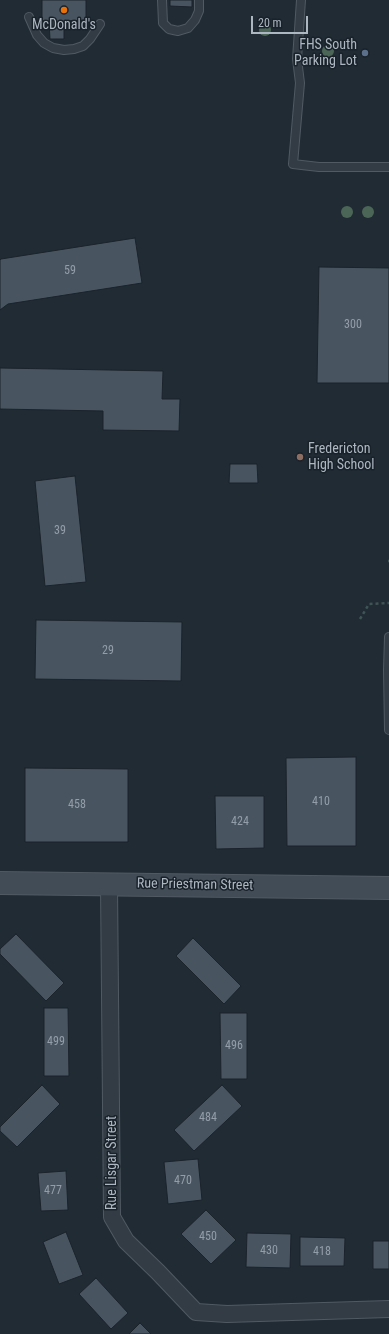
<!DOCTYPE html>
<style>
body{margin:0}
#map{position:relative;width:389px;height:1334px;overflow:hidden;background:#202b34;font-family:"Roboto Condensed",sans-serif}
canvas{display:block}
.scale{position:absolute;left:251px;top:16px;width:57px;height:18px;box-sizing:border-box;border:2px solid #adb7c2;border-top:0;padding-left:5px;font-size:12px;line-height:14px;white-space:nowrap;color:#adb7c2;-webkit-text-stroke:3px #192129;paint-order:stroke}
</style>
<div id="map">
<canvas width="389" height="1334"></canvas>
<div class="scale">20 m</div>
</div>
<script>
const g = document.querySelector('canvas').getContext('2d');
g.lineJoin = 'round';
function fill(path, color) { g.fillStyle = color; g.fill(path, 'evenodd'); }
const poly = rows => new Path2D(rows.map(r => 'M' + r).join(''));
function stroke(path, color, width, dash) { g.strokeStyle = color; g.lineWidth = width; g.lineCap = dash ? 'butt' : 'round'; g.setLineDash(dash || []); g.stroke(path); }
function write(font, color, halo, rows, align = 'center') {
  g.font = font + ' "Roboto Condensed",sans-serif'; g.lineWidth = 3; g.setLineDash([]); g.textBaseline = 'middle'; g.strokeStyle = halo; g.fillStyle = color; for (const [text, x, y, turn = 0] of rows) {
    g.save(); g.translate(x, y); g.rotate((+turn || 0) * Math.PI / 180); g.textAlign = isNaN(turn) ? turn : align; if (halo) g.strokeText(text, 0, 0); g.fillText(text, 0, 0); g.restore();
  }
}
const building = poly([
 [42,0,86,0,86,20,64,21,64,39,50,39,49,21,42,21,42,0],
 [170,0,192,0,192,7,170,6,170,0],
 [135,238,142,283,8,304,0,310,0,260,1,259,135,238],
 [319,267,389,268,389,383,317,383,319,267],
 [0,368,163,371,162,399,180,399,179,431,103,430,103,411,0,409,0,368],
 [230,464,257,464,258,483,229,483,230,464],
 [75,476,86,582,45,586,35,481,75,476],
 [36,620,182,622,181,681,35,679,36,620],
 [356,757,356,846,287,846,286,758,356,757],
 [25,768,128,769,128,842,25,842,25,768],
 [215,796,264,796,264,848,216,849,215,796],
 [16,934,64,983,46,1001,0,954,0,949,16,934],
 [193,938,241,986,224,1004,176,956,193,938],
 [44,1008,68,1008,69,1076,44,1076,44,1008],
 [220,1013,247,1013,247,1079,221,1079,220,1013],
 [42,1085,60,1104,17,1147,0,1131,0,1127,42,1085],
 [222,1085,242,1106,194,1151,174,1130,222,1085],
 [198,1159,202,1200,168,1204,164,1162,198,1159],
 [66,1171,68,1210,41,1211,38,1173,66,1171],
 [206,1210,236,1240,211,1264,181,1234,206,1210],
 [66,1232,83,1275,59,1284,43,1242,66,1232],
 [247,1233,291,1234,290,1268,246,1267,247,1233],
 [300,1237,345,1238,344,1266,300,1266,300,1237],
 [373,1241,389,1241,389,1269,373,1269,373,1241],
 [96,1278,128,1313,111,1329,79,1294,96,1278],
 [140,1323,151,1334,129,1334,140,1323]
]);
const path = poly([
 [388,561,389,561],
 [360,619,369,604,389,603]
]);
const lane = poly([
 [162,0,163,23,169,29,178,31,188,28,195,20,199,11,199,0],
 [301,0,297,59,300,83,293,164,319,167,389,167],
 [29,17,37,35,44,43,53,48,64,50,74,49,83,46,90,39,100,24],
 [389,637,388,670,389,730]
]);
const street = poly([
 [109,884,112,1217,126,1241,158,1272,196,1312,227,1314,389,1309]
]);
const secondary = poly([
 [0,883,389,888]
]);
const trees = [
 [265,30],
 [328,51],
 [347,212],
 [368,212]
];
const markers = [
 [64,10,4,"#e8710a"],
 [365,53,4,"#5c6f8a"],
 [300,457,4,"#8d6e63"]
];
const numberNames = [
 ["59",70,271],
 ["300",353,325],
 ["39",60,531],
 ["29",108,651],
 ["410",321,802],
 ["458",77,805],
 ["424",240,822],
 ["499",56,1042],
 ["496",234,1046],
 ["484",208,1118],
 ["470",183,1181],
 ["477",53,1191],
 ["450",208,1237],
 ["430",269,1251],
 ["418",322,1252]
];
const poiNames = [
 ["McDonald's",64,25],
 ["FHS South",357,45,"right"],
 ["Parking Lot",357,61,"right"],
 ["Fredericton",308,449,"left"],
 ["High School",308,465,"left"]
];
const streetNames = [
 ["Rue Priestman Street",195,885,1],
 ["Rue Lisgar Street",112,1163,-90]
];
fill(building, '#485560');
stroke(building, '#1b232b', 1);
stroke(lane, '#515a63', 10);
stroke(street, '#515a63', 18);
stroke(secondary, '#515a63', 24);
stroke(path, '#415454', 2.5, [3, 3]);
stroke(lane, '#333c45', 8);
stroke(street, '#333c45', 16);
stroke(secondary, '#414c57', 22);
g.fillStyle = '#4b6657';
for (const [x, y] of trees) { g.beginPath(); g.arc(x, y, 6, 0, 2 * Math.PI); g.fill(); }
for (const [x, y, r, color] of markers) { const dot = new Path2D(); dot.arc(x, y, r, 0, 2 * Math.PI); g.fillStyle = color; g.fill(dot); stroke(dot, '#192129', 1.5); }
write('12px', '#949eaa', null, numberNames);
write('14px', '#adb7c2', '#192129', poiNames);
write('14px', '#adb7c2', '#192129', streetNames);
</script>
